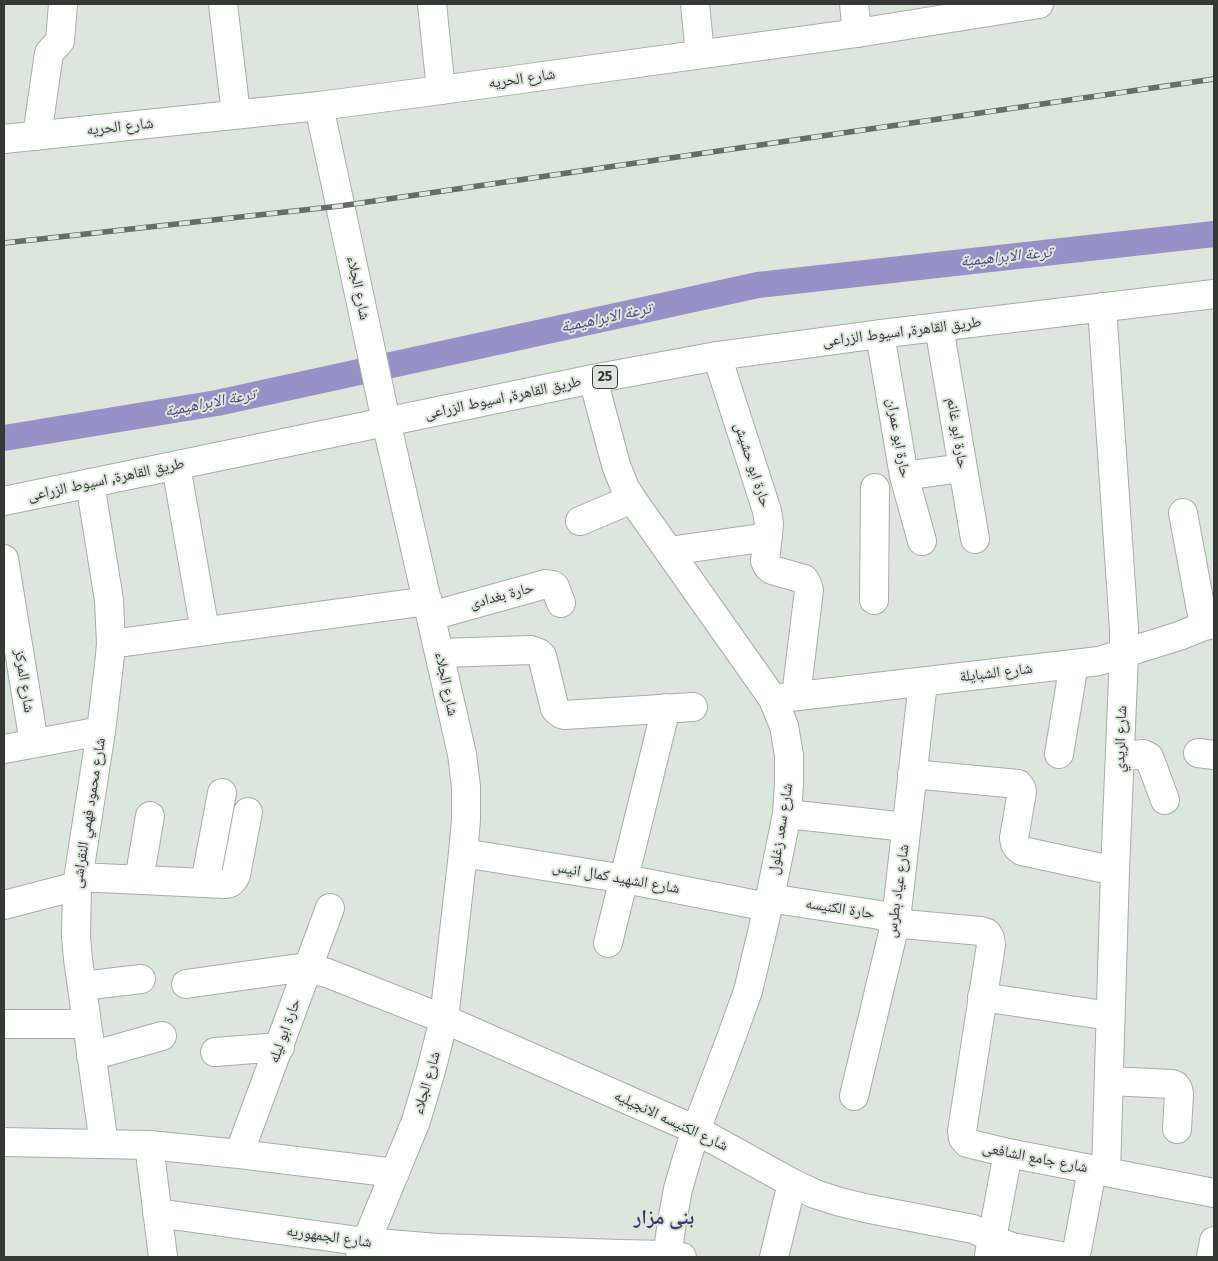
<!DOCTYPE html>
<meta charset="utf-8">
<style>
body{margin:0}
#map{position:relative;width:1218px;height:1261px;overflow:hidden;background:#dae7da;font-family:"Fira Sans",sans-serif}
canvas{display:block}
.frame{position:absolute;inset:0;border:5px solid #343934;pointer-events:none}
</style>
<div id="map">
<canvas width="1218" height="1261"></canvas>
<div class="frame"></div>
</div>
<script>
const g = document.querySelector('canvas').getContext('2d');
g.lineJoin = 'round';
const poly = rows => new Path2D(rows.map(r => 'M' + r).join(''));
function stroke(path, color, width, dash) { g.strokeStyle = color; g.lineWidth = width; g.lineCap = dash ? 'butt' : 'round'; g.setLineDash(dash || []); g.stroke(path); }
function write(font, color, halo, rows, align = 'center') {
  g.font = font + ' "Fira Sans","Noto Naskh Arabic",sans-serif'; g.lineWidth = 4; g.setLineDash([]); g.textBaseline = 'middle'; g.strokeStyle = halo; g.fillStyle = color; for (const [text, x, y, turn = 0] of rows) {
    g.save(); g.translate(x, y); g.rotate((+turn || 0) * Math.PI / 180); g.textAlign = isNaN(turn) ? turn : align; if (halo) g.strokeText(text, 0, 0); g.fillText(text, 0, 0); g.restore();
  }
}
const canal = poly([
 [4,438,217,403,758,285,1214,234]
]);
const minor = poly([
 [223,4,236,114],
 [432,4,441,90],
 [695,4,700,54],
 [854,4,857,33],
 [319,106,386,421,462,754,466,787,466,820,463,853,444,1019,432,1067,416,1121,360,1257],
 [37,136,49,53,60,41,63,4],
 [1102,307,1124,629,1124,654,1115,871,1106,1172],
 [939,327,975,539],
 [880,334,904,476,922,541],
 [717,356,767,511,769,524,765,561,768,567,772,570,804,579,807,584,809,590,796,696],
 [593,379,616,465,625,488,632,499,773,699,784,726,789,755,789,784,787,814,768,907,748,991,731,1038,696,1130,687,1158,678,1189,672,1222,667,1257],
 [176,466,205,631],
 [904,476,962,468],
 [90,483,109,600,111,644,109,665,101,731,77,886,76,937,78,959,104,1144],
 [1183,513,1204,626],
 [580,521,632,499],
 [669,551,768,537],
 [4,559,34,743],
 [874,600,875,488],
 [431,616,546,584,553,585,555,587,561,603],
 [111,644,428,601],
 [440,653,531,650,539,653,542,656,555,709,561,714,564,715,693,707],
 [773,699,1099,661,1179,636,1204,626,1214,624],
 [4,749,101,731],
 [1198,753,1214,755],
 [1059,754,1074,664],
 [1120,757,1143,754,1149,757,1165,800],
 [912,774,1018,784,1021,788,1022,792,1014,838,1015,844,1018,848,1022,851,1115,871],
 [787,814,906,827],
 [463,853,625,879,768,907],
 [79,877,225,884,230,883,234,879,236,875,248,812],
 [139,880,150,816],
 [205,883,222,793],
 [769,898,880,915,903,924,981,931,987,933,990,938,991,945,962,1131,963,1138,967,1143,1008,1153,1214,1193],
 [4,905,77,886],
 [608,943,666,708],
 [186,984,299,968,309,969,327,973,444,1019,696,1130,792,1183,815,1194,840,1202,865,1208,973,1229,987,1235,998,1242,1012,1247,1066,1257,1070,1257,1074,1255,1077,1250,1092,1170],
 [82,986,141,979],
 [982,997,1110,1016],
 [4,1024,87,1024],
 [215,1052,280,1047],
 [91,1056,162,1036],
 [1109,1081,1172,1084,1175,1085,1178,1089,1179,1094,1177,1129],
 [854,1096,896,920,923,682],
 [4,1142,149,1145,239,1154,395,1173],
 [149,1145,163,1257],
 [239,1154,330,908],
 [157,1213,366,1242,437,1248,620,1254,668,1255,682,1257],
 [989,1255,1008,1153],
 [774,1257,792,1183],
 [1211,1257,1214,1241]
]);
const tertiary = poly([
 [4,139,319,106,441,90,857,33,1039,4]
]);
const trunk = poly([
 [4,501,593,379,717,356,880,334,1214,294]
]);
const rail = poly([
 [4,243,340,206,1214,79]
]);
const shields = [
 [605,377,25]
];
const shieldNames = [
 ["25",605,377]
];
const streetNames = [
 ["شارع الحريه",522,79,-8],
 ["شارع الحريه",120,127,-6],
 ["شارع الجلاء",358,288,78],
 ["طريق القاهرة, اسيوط الزراعى",902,332,-7],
 ["طريق القاهرة, اسيوط الزراعى",503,398,-12],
 ["حارة ابو غانم",957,433,81],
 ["حارة ابو عمران",898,438,80],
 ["حارة ابو حشيش",752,465,72],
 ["طريق القاهرة, اسيوط الزراعى",106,480,-12],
 ["حارة بغدادى",502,596,-15],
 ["شارع الشبايلة",996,673,-7],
 ["شارع المركز",24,681,81],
 ["شارع الجلاء",446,684,78],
 ["شارع الريدي",1121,739,-88],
 ["شارع محمود فهمي النقراشى",89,813,-81],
 ["شارع سعد زغلول",781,829,-81],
 ["شارع الشهيد كمال انيس",616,878,10],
 ["شارع عياد بطرس",898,891,-82],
 ["حارة الكنيسه",840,909,9],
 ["حارة ابو ليله",285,1031,-70],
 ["شارع الجلاء",427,1083,-74],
 ["شارع الكنيسه الانجيليه",671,1121,25],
 ["شارع جامع الشافعى",1035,1158,11],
 ["شارع الجمهوريه",329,1237,8]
];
const waterNames = [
 ["ترعة الابراهيمية",1006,257,-6],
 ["ترعة الابراهيمية",606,318,-12],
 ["ترعة الابراهيمية",210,403,-11]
];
const districtNames = [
 ["بنى مزار",664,1218]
];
stroke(canal, '#9891c7', 26);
stroke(minor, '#a3b0a3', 30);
stroke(tertiary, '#a3b0a3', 30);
stroke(trunk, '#a3b0a3', 30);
stroke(minor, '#fff', 28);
stroke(tertiary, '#fff', 28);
stroke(trunk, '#fff', 28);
stroke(rail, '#656d65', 5.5);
stroke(rail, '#dae7da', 4, [11]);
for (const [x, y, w] of shields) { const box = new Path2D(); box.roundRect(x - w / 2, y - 11.5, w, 23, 4); g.fillStyle = '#dae7da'; g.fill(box); stroke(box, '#343934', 1); }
write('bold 14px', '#343934', null, shieldNames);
write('15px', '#343934', '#dae7da', streetNames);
write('italic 16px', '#514589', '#dae7da', waterNames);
write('bold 20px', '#433774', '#dae7da', districtNames);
</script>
